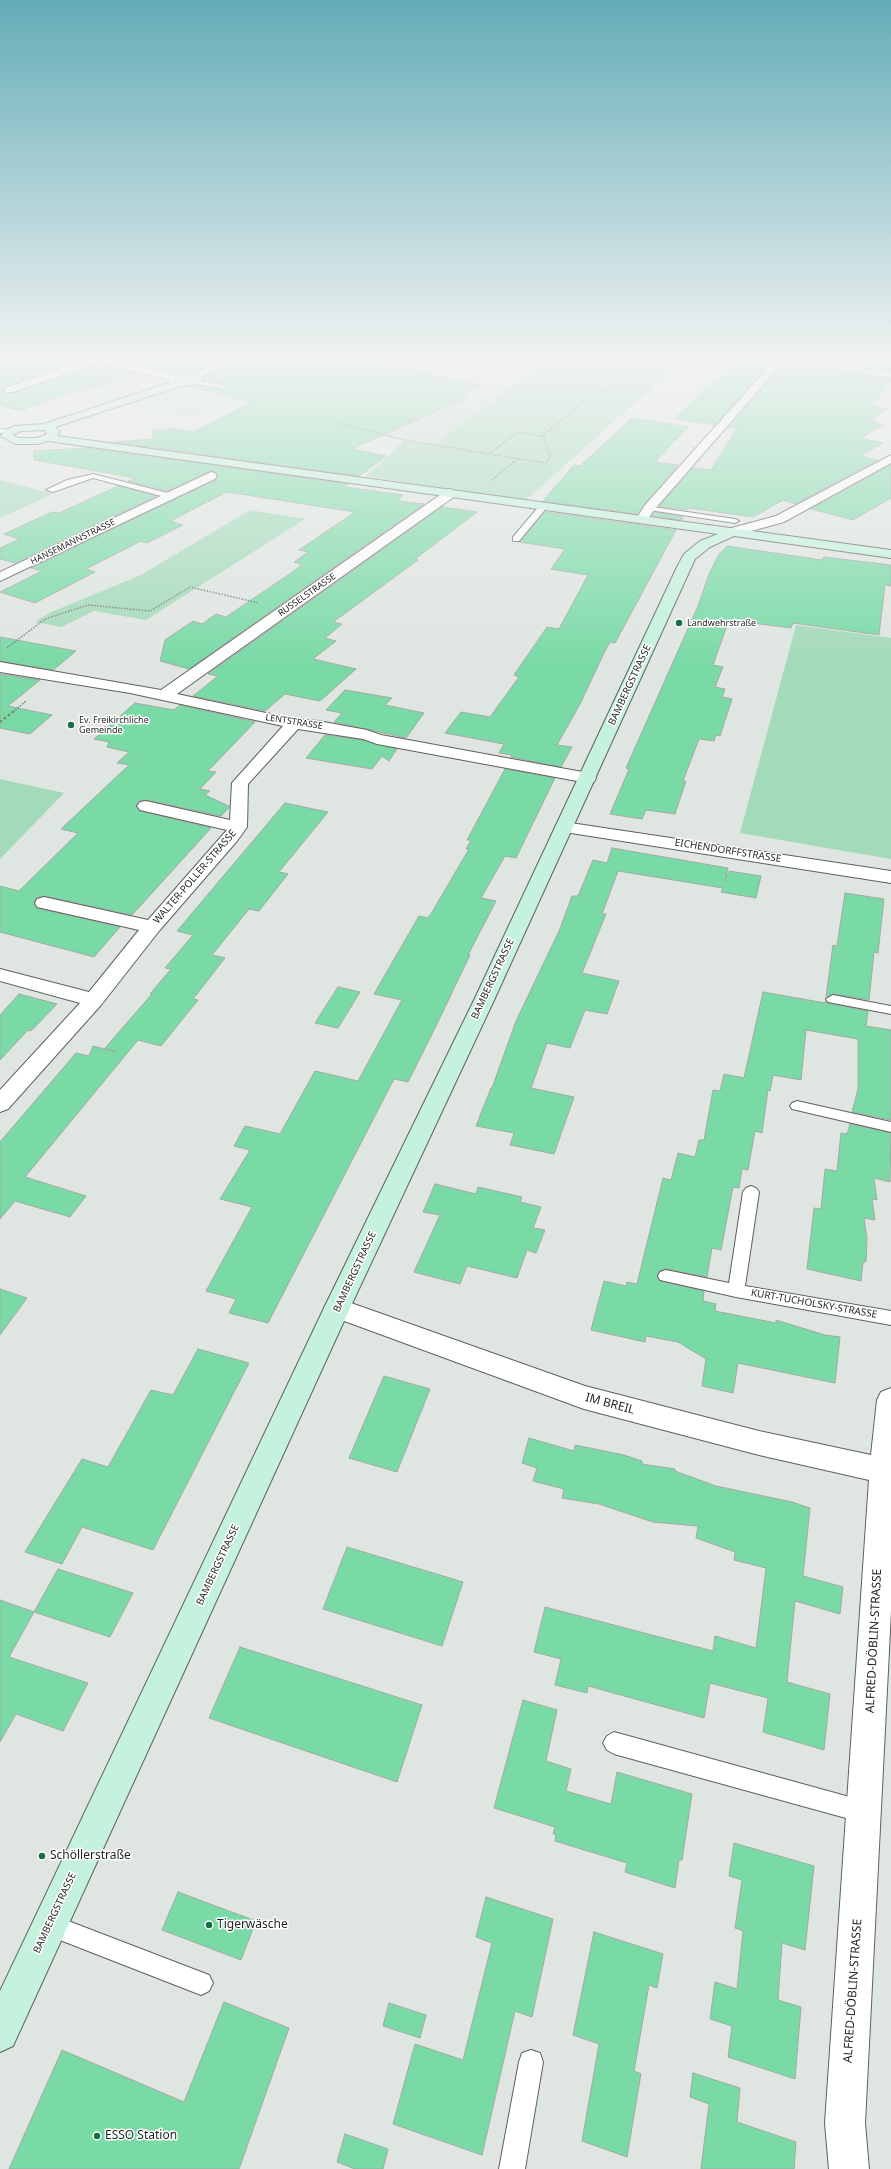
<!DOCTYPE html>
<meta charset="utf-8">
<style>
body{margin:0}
canvas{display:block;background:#dfe5e1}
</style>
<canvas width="891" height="2169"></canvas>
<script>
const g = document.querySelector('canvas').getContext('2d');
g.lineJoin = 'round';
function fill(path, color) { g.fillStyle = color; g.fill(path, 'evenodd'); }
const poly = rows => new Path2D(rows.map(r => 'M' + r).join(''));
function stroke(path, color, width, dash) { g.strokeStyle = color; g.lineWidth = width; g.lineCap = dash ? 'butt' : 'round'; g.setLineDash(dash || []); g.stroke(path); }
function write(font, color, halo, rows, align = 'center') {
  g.font = font + ' "Noto Sans",sans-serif'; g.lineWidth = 3; g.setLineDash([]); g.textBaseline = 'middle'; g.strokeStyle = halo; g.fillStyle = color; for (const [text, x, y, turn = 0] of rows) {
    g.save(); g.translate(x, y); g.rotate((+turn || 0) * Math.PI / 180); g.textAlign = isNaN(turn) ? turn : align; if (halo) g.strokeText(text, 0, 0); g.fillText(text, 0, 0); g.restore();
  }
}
const built = poly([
 [79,360,386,360,508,390,431,446,240,402,196,415,168,413,88,397,36,383,93,364]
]);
const green = poly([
 [549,360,683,360,525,501,366,476,404,441,432,446],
 [0,480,1,480,53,494,0,518],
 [250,510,305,519,146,620,94,611,61,627,35,622,49,613,141,575],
 [796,625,891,638,891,859,740,833],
 [0,779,64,793,0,859]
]);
const building = poly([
 [0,360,81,360,5,387,3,391,5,394,13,393,98,365,135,373,82,392,75,390,20,411,0,405,0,360],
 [120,360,225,360,191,373,178,374,120,360],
 [244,360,367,360,482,386,459,396,466,398,352,449,386,456,359,476,114,442,152,439,153,430,164,431,170,428,193,432,252,402,190,387,199,386,224,390,227,387,224,384,203,380,203,378,244,360],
 [740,360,773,360,715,425,675,419,708,385,713,385,740,360],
 [815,360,891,360,891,370,815,360],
 [783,365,891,379,891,382,871,406,887,409,870,421,883,425,860,438,883,443,860,456,877,460,795,504,783,500,753,517,689,508,687,510,659,506,693,468,711,470,737,428,729,427,783,365],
 [632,418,688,427,655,462,678,465,638,514,543,501,574,465,580,466,632,418],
 [86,448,348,484,345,487,403,495,397,501,424,504,189,669,160,661,165,640,193,621,202,624,216,614,226,617,294,571,302,564,294,562,308,552,299,550,355,512,227,492,170,521,183,525,147,543,141,541,86,569,95,572,35,603,0,592,42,571,31,568,216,480,218,477,216,472,210,471,167,491,128,481,136,478,34,460,34,451,86,448],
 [891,465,891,498,853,520,811,509,891,465],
 [118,486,156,496,15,563,0,559,0,548,20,539,4,534,52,512,59,513,118,486],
 [442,507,477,512,415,559,418,560,333,622,342,624,325,638,336,641,313,659,356,669,320,701,285,694,265,711,193,696,218,676,208,674,442,507],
 [545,512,676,530,615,643,610,642,605,651,580,704,557,745,572,747,561,767,511,757,512,755,499,753,504,744,445,733,461,712,490,717,519,677,514,675,547,627,559,629,588,575,551,569,565,549,519,542,545,512],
 [654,512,683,517,682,520,652,516,654,512],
 [727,546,822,560,824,557,891,565,891,586,885,585,879,635,793,623,791,628,729,620,713,665,723,667,715,687,725,689,722,697,732,699,720,736,716,735,714,741,699,739,683,781,686,781,675,814,646,810,642,819,610,814,629,769,626,768,698,606,709,574,719,554,727,546],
 [0,637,76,651,53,670,0,661,0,637],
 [0,674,40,680,8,706,52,715,30,734,0,728,0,674],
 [345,690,392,698,385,705,424,713,406,738,334,722,342,713,326,710,345,690],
 [135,703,174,710,180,705,255,722,208,771,216,772,200,789,210,791,205,795,229,806,229,808,221,816,146,800,139,801,136,806,140,811,211,828,132,915,44,896,36,898,34,904,37,908,120,927,94,957,0,932,0,886,19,891,78,833,61,829,129,765,117,763,129,752,107,747,109,742,94,739,135,703],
 [325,735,363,740,397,749,389,761,382,756,372,769,306,758,325,735],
 [505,769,555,778,516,858,505,856,481,898,496,901,468,955,470,955,436,1026,408,1082,394,1079,268,1323,229,1313,236,1299,206,1291,252,1207,220,1199,250,1150,234,1146,245,1126,280,1134,315,1071,358,1081,402,1000,374,994,419,916,428,918,432,912,469,849,466,849,471,840,467,840,505,769],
 [285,803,328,812,279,872,288,874,259,911,249,909,212,955,225,958,193,999,198,1000,161,1046,138,1040,25,1177,86,1196,70,1217,15,1201,0,1219,0,1142,76,1053,89,1056,93,1046,117,1052,105,1048,152,994,150,994,171,969,165,968,193,935,177,931,285,803],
 [612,848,728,868,725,881,729,871,761,876,756,898,721,892,723,888,618,871,602,914,606,914,582,973,619,981,607,1014,585,1010,570,1048,547,1043,531,1088,574,1097,554,1154,510,1145,514,1133,476,1126,491,1088,492,1088,516,1021,559,931,572,896,578,896,593,860,607,863,612,848],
 [845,893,884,899,878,953,874,952,869,1000,833,994,826,997,833,945,837,946,845,893],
 [338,987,360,992,338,1028,315,1023,338,987],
 [763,992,825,1003,825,1001,828,1003,868,1011,866,1026,891,1030,891,1120,852,1112,858,1089,858,1039,806,1030,801,1080,773,1075,770,1091,768,1090,762,1133,755,1131,748,1170,742,1169,739,1188,733,1187,721,1250,712,1248,707,1277,666,1269,659,1271,657,1277,660,1281,704,1291,703,1301,716,1304,715,1311,776,1323,776,1320,825,1335,840,1337,835,1383,738,1363,733,1393,702,1386,706,1359,678,1342,646,1336,645,1342,591,1330,604,1281,626,1286,627,1282,637,1284,663,1178,671,1180,678,1153,695,1157,699,1140,704,1140,713,1090,720,1091,724,1074,744,1078,763,992],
 [19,994,57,1004,31,1031,28,1030,0,1060,0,1015,19,994],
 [850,1124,891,1133,890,1182,874,1178,877,1200,872,1199,875,1220,864,1218,867,1238,866,1262,863,1262,861,1281,807,1269,814,1208,821,1209,825,1169,837,1171,841,1133,847,1134,850,1124],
 [435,1184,476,1194,478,1187,522,1197,520,1202,541,1207,533,1228,545,1230,536,1253,527,1250,517,1278,467,1266,460,1284,414,1272,440,1215,423,1212,435,1184],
 [0,1289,27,1298,0,1335,0,1289],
 [198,1349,249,1363,153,1550,82,1527,62,1564,25,1552,82,1459,108,1467,151,1390,173,1395,198,1349],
 [384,1376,430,1389,397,1472,349,1458,384,1376],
 [529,1438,574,1451,575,1445,624,1455,642,1461,642,1464,675,1469,675,1471,716,1486,792,1502,810,1508,803,1576,843,1587,840,1614,795,1601,787,1682,830,1694,824,1750,763,1732,768,1698,710,1683,704,1718,588,1686,587,1693,555,1685,561,1659,534,1652,545,1607,713,1651,715,1636,756,1648,766,1568,734,1560,735,1552,696,1538,698,1526,653,1522,599,1504,562,1498,564,1489,533,1481,537,1468,522,1463,529,1438],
 [347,1547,463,1582,442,1646,323,1609,347,1547],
 [58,1569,133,1593,110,1637,34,1612,58,1569],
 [0,1600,34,1612,9,1657,88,1683,63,1731,16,1714,0,1742,0,1600],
 [240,1647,422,1705,397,1782,209,1718,240,1647],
 [523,1700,557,1710,546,1761,571,1769,566,1791,611,1804,617,1772,692,1794,682,1860,679,1860,675,1888,625,1872,627,1863,555,1841,556,1834,553,1834,555,1827,494,1808,523,1700],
 [734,1843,814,1866,805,1950,782,1943,778,2000,801,2007,795,2079,728,2057,732,2026,710,2019,715,1982,737,1989,743,1931,735,1928,742,1880,729,1876,734,1843],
 [178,1892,256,1921,241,1960,162,1930,178,1892],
 [486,1897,553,1919,532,2017,515,2011,482,2155,393,2124,415,2044,463,2060,492,1943,476,1937,486,1897],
 [594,1932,663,1954,657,1988,649,1985,634,2071,641,2074,627,2157,582,2141,599,2044,573,2035,594,1932],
 [224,2002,289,2028,239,2169,9,2169,62,2050,184,2102,224,2002],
 [389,2003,426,2015,420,2038,383,2026,389,2003],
 [693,2073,740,2088,737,2122,796,2142,794,2169,701,2169,709,2104,690,2097,693,2073],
 [345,2134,388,2149,383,2169,355,2169,337,2162,345,2134]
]);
const pathFar1 = poly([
 [616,374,622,378,609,389,596,391,592,386,605,375,616,374],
 [616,374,634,360],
 [336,422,404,440,489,454,518,432,543,436,596,391],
 [489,454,546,463,551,458,543,436],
 [492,480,517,459],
 [7,648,45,619,88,605,150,611,190,587,259,603],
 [13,712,26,701]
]);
const path = poly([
 [0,722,14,711]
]);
const lane = poly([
 [450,360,456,360,454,363,456,364,478,367,498,360,507,360,478,371,452,367,448,363,450,360],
 [196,380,223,385,226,387,223,389,194,383,194,381,196,380],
 [0,429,9,430,13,432,9,434,0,433,0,429],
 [93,474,172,494,173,496,169,498,93,478,53,492,46,490,67,480,93,474],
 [541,504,548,506,519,541,513,541,513,537,541,504],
 [646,506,735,519,739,521,735,523,649,510,645,508,646,506],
 [833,995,891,1006,891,1014,828,1002,826,999,833,995],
 [797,1101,891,1122,891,1132,792,1109,790,1106,792,1103,797,1101],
 [751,1186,756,1188,759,1192,745,1286,891,1311,891,1325,736,1297,660,1280,658,1276,660,1272,666,1270,729,1283,743,1192,746,1188,751,1186],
 [614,1732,864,1801,872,1804,875,1812,872,1820,864,1823,614,1754,607,1750,603,1743,607,1736,614,1732],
 [50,1914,209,1975,213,1983,209,1991,201,1995,42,1933,39,1925,42,1917,50,1914],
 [531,2050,540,2053,543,2062,525,2169,499,2169,519,2062,522,2053,531,2050]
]);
const street = poly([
 [86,360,113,360,180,376,181,378,176,381,98,363,13,392,5,392,4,390,5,388,86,360],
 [775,360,785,360,654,510,646,522,638,522,636,519,645,505,775,360],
 [891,455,891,463,784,522,733,536,727,532,728,529,776,516,891,455],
 [211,472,215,473,217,476,215,479,0,581,0,572,211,472],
 [451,489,457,493,455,496,177,694,294,719,318,721,367,730,381,735,588,773,594,774,596,778,594,782,588,783,377,744,363,739,298,729,248,784,247,827,237,841,159,931,101,1005,8,1109,0,1112,0,1090,80,1003,0,981,0,969,89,992,139,930,37,907,35,903,37,899,44,897,148,920,227,830,140,810,137,806,140,802,146,801,230,820,232,783,283,726,130,693,0,672,0,662,161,690,447,490,451,489],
 [564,822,891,871,891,883,558,831,555,827,558,823,564,822],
 [337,1298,585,1386,759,1431,871,1455,877,1400,881,1392,891,1388,891,1611,865,2123,869,2169,829,2169,825,2123,869,1480,759,1455,584,1409,328,1315,324,1308,328,1301,337,1298]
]);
const secondary = poly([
 [229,360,243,360,201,377,202,379,200,384,181,386,55,427,60,432,57,436,891,550,891,558,734,536,710,547,695,559,495,998,350,1308,13,2046,0,2052,0,1991,324,1308,475,998,677,567,684,554,700,541,718,534,48,441,38,444,15,444,1,436,5,430,15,426,44,424,169,383,169,379,175,376,191,374,229,360],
 [45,430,47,434,37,438,17,438,13,435,21,431,45,430],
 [777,360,804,360,891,372,891,378,782,363,777,360]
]);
const markers = [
 [679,623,4,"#117248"],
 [71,725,4,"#117248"],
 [42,1856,4,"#117248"],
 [209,1925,4,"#117248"],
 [97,2136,4,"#117248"]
];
const farStreetnames = [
 ["HANSEMANNSTRASSE",73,542,-26],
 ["RUSSELSTRASSE",307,595,-35],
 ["LENTSTRASSE",294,722,9]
];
const farPoinames = [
 ["Landwehrstraße",687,623],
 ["Ev. Freikirchliche",79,720],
 ["Gemeinde",79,730]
];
const streetNames = [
 ["BAMBERGSTRASSE",630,685,-65],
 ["EICHENDORFFSTRASSE",728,851,9],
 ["WALTER-POLLER-STRASSE",195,877,-49],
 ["BAMBERGSTRASSE",493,979,-65],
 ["BAMBERGSTRASSE",355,1272,-65],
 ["KURT-TUCHOLSKY-STRASSE",814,1304,10],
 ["BAMBERGSTRASSE",218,1565,-65],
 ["BAMBERGSTRASSE",55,1913,-65]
];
const nearStreetnames = [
 ["IM BREIL",610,1404,15],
 ["ALFRED-DÖBLIN-STRASSE",874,1641,-87],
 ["ALFRED-DÖBLIN-STRASSE",853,1991,-86]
];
const nearPoinames = [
 ["Schöllerstraße",50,1856],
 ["Tigerwäsche",217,1925],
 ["ESSO Station",105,2136]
];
fill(built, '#cfdcd3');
fill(green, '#a3dab9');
fill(building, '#7adaa6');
stroke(building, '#a3a9a5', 1);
stroke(lane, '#5d625e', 2);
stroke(street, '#5d625e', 2);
stroke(secondary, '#5d625e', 2);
stroke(pathFar1, '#787c79', 1.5, [1.5, 1.5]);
stroke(path, '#787c79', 2, [2.5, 2.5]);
fill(lane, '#fff');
fill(street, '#fff');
fill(secondary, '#c4f2dd');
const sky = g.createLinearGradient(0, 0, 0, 664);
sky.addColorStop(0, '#63acb7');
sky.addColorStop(0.54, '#f1f3f2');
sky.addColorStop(1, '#f1f3f200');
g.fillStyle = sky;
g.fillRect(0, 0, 891, 664);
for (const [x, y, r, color] of markers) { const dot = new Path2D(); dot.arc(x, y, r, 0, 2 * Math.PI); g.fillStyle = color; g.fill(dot); stroke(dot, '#fff', 1.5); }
write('9px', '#1f2120', '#fff', farStreetnames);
write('9px', '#1f2120', '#fff', farPoinames, 'left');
write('10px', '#1f2120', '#fff', streetNames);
write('12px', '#1f2120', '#fff', nearStreetnames);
write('12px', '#1f2120', '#fff', nearPoinames, 'left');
</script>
